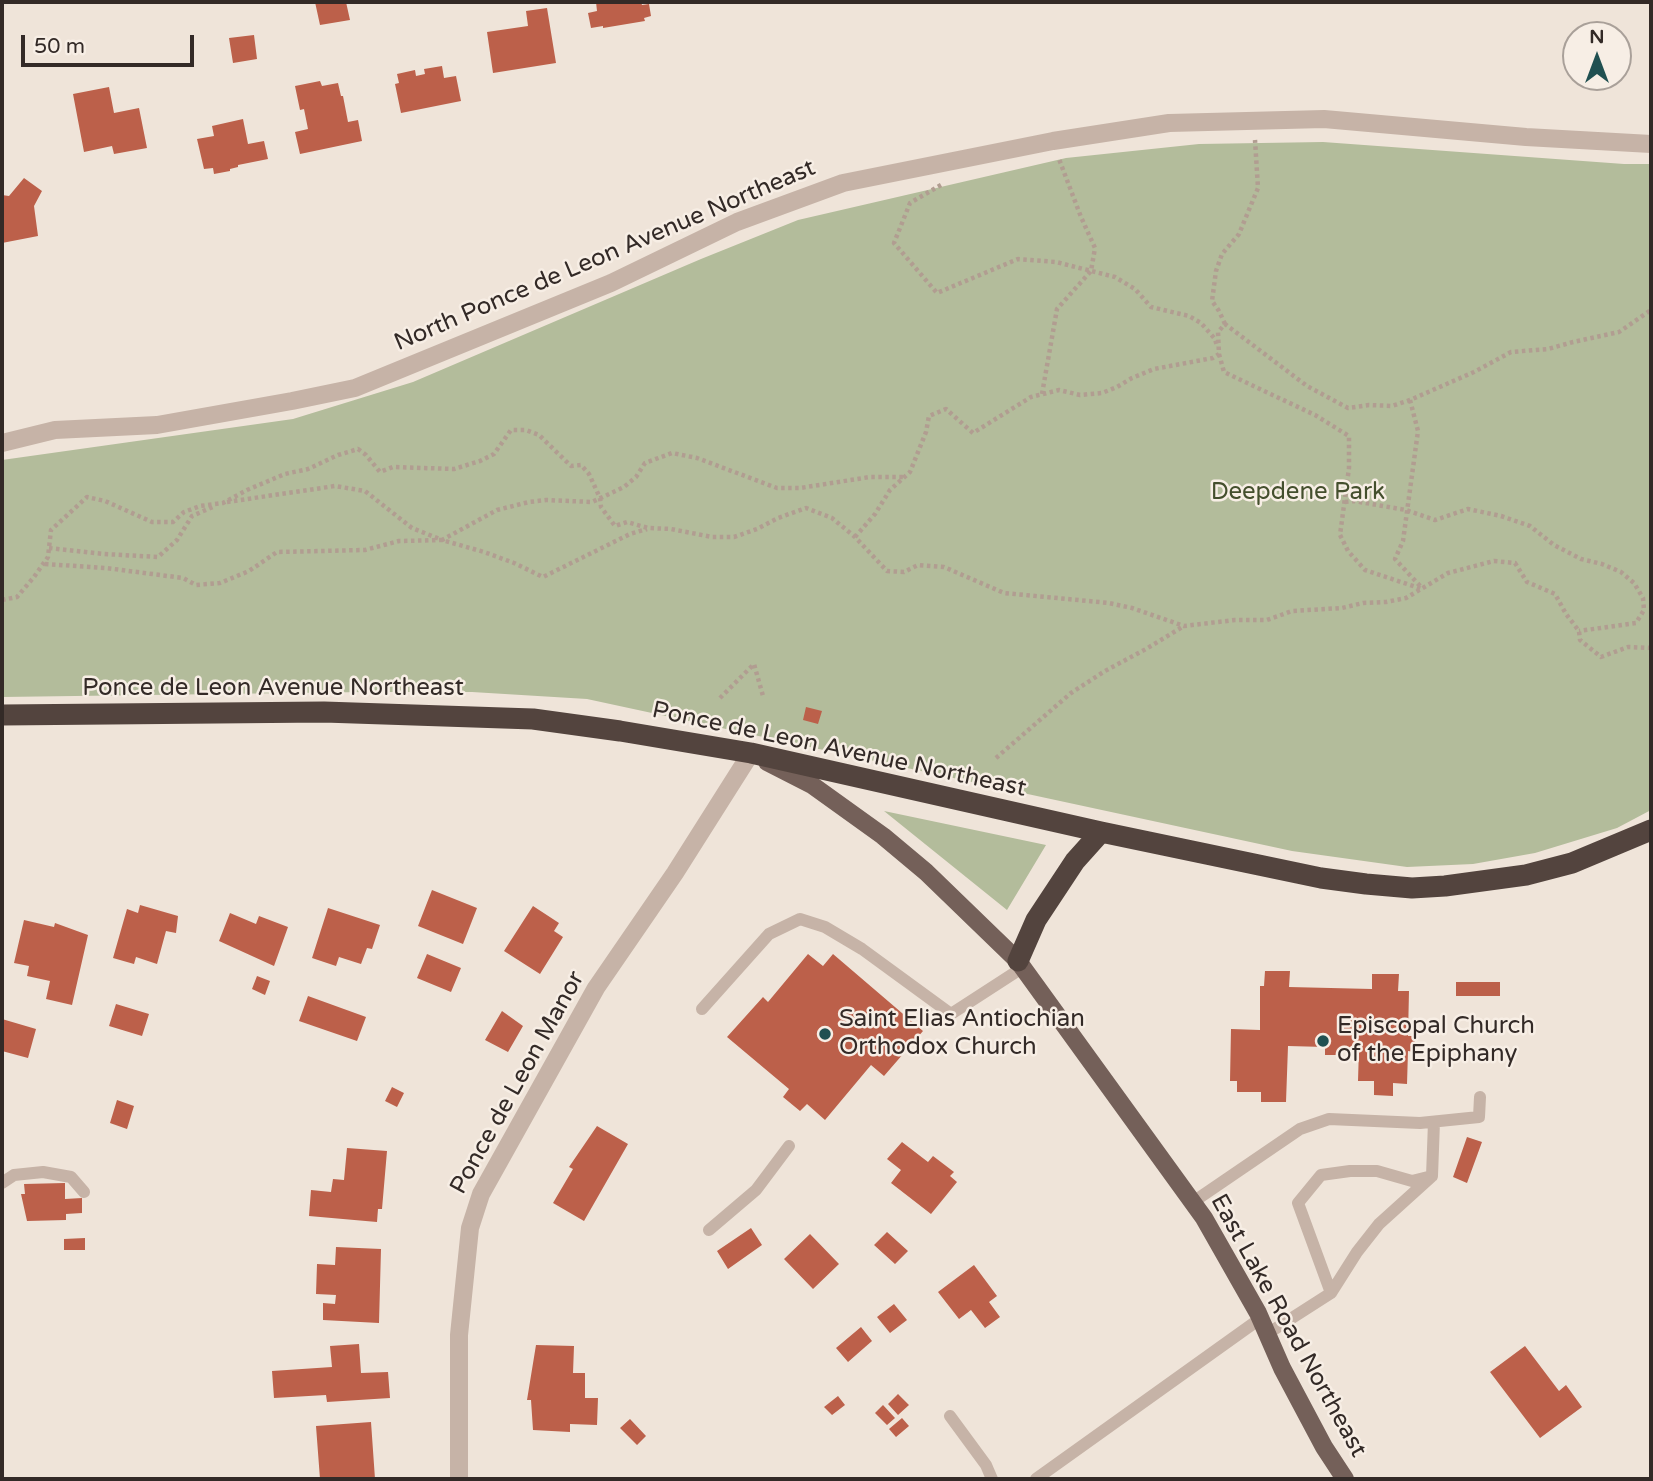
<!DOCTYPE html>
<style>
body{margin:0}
#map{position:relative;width:1653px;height:1481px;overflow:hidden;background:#efe4d9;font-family:"Varela Round",sans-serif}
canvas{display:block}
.frame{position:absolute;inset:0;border:4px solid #332a27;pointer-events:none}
.north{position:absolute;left:1562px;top:21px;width:70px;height:70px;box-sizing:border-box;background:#f7eee5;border:2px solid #a9a099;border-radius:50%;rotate:0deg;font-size:19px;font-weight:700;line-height:28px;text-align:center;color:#332a27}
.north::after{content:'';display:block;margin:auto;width:24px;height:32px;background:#205051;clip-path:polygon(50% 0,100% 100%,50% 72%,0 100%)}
.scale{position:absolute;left:21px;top:35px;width:173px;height:32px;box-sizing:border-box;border:4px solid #332a27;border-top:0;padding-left:9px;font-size:21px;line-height:24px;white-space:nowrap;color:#332a27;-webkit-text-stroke:5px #f7eee5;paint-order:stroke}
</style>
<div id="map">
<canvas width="1653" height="1481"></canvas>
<div class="frame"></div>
<div class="north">N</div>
<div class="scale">50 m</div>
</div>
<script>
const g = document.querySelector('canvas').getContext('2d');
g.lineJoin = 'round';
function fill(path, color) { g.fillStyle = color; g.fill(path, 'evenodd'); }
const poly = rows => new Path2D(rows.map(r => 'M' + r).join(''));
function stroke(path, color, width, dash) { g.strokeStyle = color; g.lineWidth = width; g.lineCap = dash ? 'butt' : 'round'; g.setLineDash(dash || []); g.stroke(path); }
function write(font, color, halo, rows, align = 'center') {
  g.font = font + ' "Varela Round",sans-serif'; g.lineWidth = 5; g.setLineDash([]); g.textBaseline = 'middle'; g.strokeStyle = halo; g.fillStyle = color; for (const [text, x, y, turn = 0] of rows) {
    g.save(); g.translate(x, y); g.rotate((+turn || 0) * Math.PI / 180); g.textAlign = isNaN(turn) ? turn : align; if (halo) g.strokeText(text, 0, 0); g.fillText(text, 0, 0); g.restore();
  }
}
const green = poly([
 [1323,142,1624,164,1651,164,1651,810,1617,828,1535,853,1473,864,1407,867,1292,851,587,699,472,692,366,692,2,697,2,460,293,419,413,382,701,259,798,220,1066,158,1199,144],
 [884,811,1046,845,1007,910]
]);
const building = poly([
 [315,2,346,2,350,20,320,25],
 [596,2,641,2,642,5,649,4,651,16,644,18,645,21,603,28,603,26,591,28,588,13,597,11],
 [547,8,556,63,493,73,487,32,528,26,526,11],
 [254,35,257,59,233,63,229,38],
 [442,66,444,78,456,76,461,101,401,113,395,84,399,83,397,74,415,70,416,76,425,74,424,69],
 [320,81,322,86,338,83,341,96,343,96,348,122,358,120,362,141,300,154,295,132,308,129,304,109,300,110,295,86],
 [109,87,114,113,139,108,147,148,114,154,112,146,84,152,73,94],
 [243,119,248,144,264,141,268,159,238,165,238,167,230,169,230,171,214,174,213,168,204,169,197,139,214,136,212,126],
 [24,178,42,191,34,206,38,236,2,243,2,195,9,196],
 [806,707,822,711,818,724,803,720],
 [432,890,477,908,463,944,418,926],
 [140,905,178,916,176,933,166,931,157,964,136,957,134,964,113,958,127,909,138,913],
 [533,906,559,923,554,931,563,937,540,974,504,951],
 [328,908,380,925,372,949,367,948,361,964,339,957,336,966,312,958],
 [230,913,256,924,259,916,288,927,274,966,219,941],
 [24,920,54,927,55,923,88,935,72,1005,46,999,50,981,27,976,29,966,14,963],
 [427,954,461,968,451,992,417,978],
 [808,954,823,966,833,954,923,1031,884,1076,871,1065,825,1120,807,1104,800,1111,783,1097,789,1089,727,1037,763,997,768,1002],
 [1265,971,1290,971,1289,987,1372,989,1372,974,1399,974,1398,991,1409,991,1408,1036,1415,1036,1415,1052,1408,1051,1407,1084,1393,1083,1393,1096,1374,1095,1374,1081,1358,1081,1359,1048,1341,1047,1340,1055,1325,1055,1325,1047,1288,1046,1286,1102,1261,1102,1261,1092,1237,1092,1237,1081,1230,1081,1231,1029,1260,1030,1260,986,1264,986],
 [257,976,270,981,265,995,252,989],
 [1456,982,1500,982,1500,996,1456,996],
 [308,996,366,1017,357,1041,299,1021],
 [116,1004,149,1014,142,1036,109,1026],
 [502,1011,523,1026,508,1052,485,1040],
 [2,1019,36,1029,28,1058,2,1051],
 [392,1087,404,1093,397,1107,385,1101],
 [117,1100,134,1106,127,1129,110,1123],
 [597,1126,628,1144,584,1221,553,1203,573,1169,569,1167],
 [1467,1137,1482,1142,1467,1183,1453,1177],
 [902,1142,928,1162,933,1156,954,1172,950,1176,957,1182,931,1214,891,1183,901,1170,887,1159],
 [347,1148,387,1151,382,1209,378,1209,377,1222,309,1216,311,1190,331,1192,333,1179,344,1180],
 [65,1183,65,1199,82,1198,82,1213,66,1214,66,1220,27,1221,21,1194,25,1194,24,1184],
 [751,1228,762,1245,728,1269,717,1251],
 [887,1232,908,1251,895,1264,874,1245],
 [810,1234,839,1264,813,1289,784,1259],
 [85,1238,85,1250,64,1250,64,1239],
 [336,1247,381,1249,379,1323,323,1320,323,1303,335,1304,336,1295,316,1294,317,1264,335,1265],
 [974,1265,997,1296,989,1302,1000,1317,985,1328,971,1310,959,1319,938,1292],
 [894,1304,907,1320,890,1333,877,1317],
 [861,1327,872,1341,848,1362,836,1348],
 [359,1344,361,1373,388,1372,390,1398,327,1402,326,1395,274,1398,272,1371,332,1367,330,1346],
 [536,1345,574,1346,573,1373,585,1373,585,1398,598,1398,597,1425,570,1424,570,1432,533,1430,531,1400,527,1400],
 [1525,1346,1559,1391,1566,1385,1582,1407,1540,1438,1490,1372],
 [898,1394,909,1405,898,1415,888,1404],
 [838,1396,845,1405,832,1415,824,1407],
 [883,1405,895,1418,887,1425,875,1413],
 [902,1418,909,1426,896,1437,889,1429],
 [630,1419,646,1436,637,1445,620,1428],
 [371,1422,375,1479,320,1479,316,1426]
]);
const path = poly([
 [941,185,910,203,894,243,937,293,1018,259,1056,262,1115,277,1135,289,1151,307,1189,316,1201,323,1215,339,1217,346],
 [1225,324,1219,311,1212,301,1216,271,1222,254,1239,234,1258,188,1255,140],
 [1219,354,1224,372,1315,415,1349,436,1349,468,1340,535,1348,551,1365,570,1422,589],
 [1042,394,1057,309,1091,271,1095,248,1081,217,1059,159],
 [1410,400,1418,431,1403,541,1395,559,1422,588],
 [227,502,335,486,365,491,412,528,442,540,497,510,529,502,546,500,592,502,624,487,636,477,645,463,672,453,697,458,777,488,800,488,870,477,903,477],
 [1345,502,1354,501,1406,510,1435,520,1468,509,1501,516,1530,526,1554,545,1581,559,1602,564,1621,572,1634,583,1643,598,1644,610,1636,623,1579,631],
 [855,537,875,514,890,490,910,472,926,432,929,416,946,409,973,433,1031,397,1059,390,1080,395,1102,393,1117,387,1132,378,1154,369,1213,358,1219,354,1218,332,1225,324,1307,386,1348,408,1369,405,1392,406,1410,400,1474,372,1511,352,1548,349,1573,342,1619,332,1651,310],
 [49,548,104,554,158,557,177,540,192,516,215,506],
 [45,564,106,568,183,578,196,585,220,583,249,571,277,552,365,550,399,541,442,540,484,552,514,563,543,577,630,534,647,529],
 [2,600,17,597,34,577,48,557,51,530,87,497,105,501,152,522,173,522,184,512,200,506,223,503,247,490,285,474,308,469,338,455,358,449,366,455,380,472,393,467,454,469,480,461,494,454,511,430,526,430,539,435,571,466,581,465,589,474,600,498,601,507,615,526,627,522,648,528,671,529,712,537,734,537,757,529,778,518,806,508,832,518,855,537,887,571,904,572,918,565,944,567,1004,593,1109,603,1132,608,1184,626,1235,620,1267,620,1292,611,1342,608,1363,603,1386,602,1406,598,1448,573,1494,561,1515,563,1527,582,1555,594,1566,614,1579,631,1580,640,1601,657,1628,647,1651,648],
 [720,698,754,664,763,696],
 [996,758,1071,693,1105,671,1146,649,1184,626]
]);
const lane = poly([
 [702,1009,769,934,800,919,825,927,862,949,951,1014,1022,968],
 [2,1183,14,1175,43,1172,71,1177,84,1192],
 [1193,1202,1300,1129,1329,1119,1420,1123,1479,1117,1480,1097],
 [709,1230,756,1190,789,1146],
 [1331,1293,1357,1252,1379,1224,1431,1177],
 [1267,1334,1331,1293,1298,1203,1321,1175,1350,1171,1377,1171,1412,1181,1432,1176,1434,1122],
 [950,1416,986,1465,992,1479],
 [1036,1479,1261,1318]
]);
const street = poly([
 [2,443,55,430,157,425,292,401,355,388,611,283,737,222,843,183,1053,141,1169,123,1324,119,1526,137,1651,144],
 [459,1479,459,1335,470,1228,481,1194,596,988,675,873,751,753]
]);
const primary = poly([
 [767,762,812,785,883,836,926,872,1018,961,1204,1218,1258,1313,1282,1368,1324,1447,1345,1479]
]);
const highway = poly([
 [2,715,324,712,533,719,620,731,751,753,1101,832,1321,878,1366,884,1412,888,1445,886,1526,875,1572,863,1651,830],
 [1018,961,1036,920,1075,861,1101,832]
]);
const markers = [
 [825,1034,7,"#205051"],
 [1323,1041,7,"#205051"]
];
const streetNames = [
 ["North Ponce de Leon Avenue Northeast",605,256,-23],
 ["Ponce de Leon Avenue Northeast",273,689],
 ["Ponce de Leon Avenue Northeast",839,750,12],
 ["Ponce de Leon Manor",518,1083,-61],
 ["East Lake Road Northeast",1288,1326,61]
];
const parkNames = [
 ["Deepdene Park",1298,493]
];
const poiNames = [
 ["Saint Elias Antiochian",839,1020],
 ["Orthodox Church",839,1048],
 ["Episcopal Church",1337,1027],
 ["of the Epiphany",1337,1055]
];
fill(green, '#b3bc9b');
fill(building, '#bc604a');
stroke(path, '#b19d91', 4.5, [3.5, 3.5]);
stroke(lane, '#c6b3a7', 12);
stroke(street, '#c6b3a7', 18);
stroke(primary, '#746059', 18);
stroke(highway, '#53443e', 21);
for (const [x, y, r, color] of markers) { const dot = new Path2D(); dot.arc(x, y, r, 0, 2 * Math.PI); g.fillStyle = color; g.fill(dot); stroke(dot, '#f7eee5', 2.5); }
write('24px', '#332a27', '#f7eee5', streetNames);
write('24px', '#444f2d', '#f7eee5', parkNames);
write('24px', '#332a27', '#f7eee5', poiNames, 'left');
</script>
